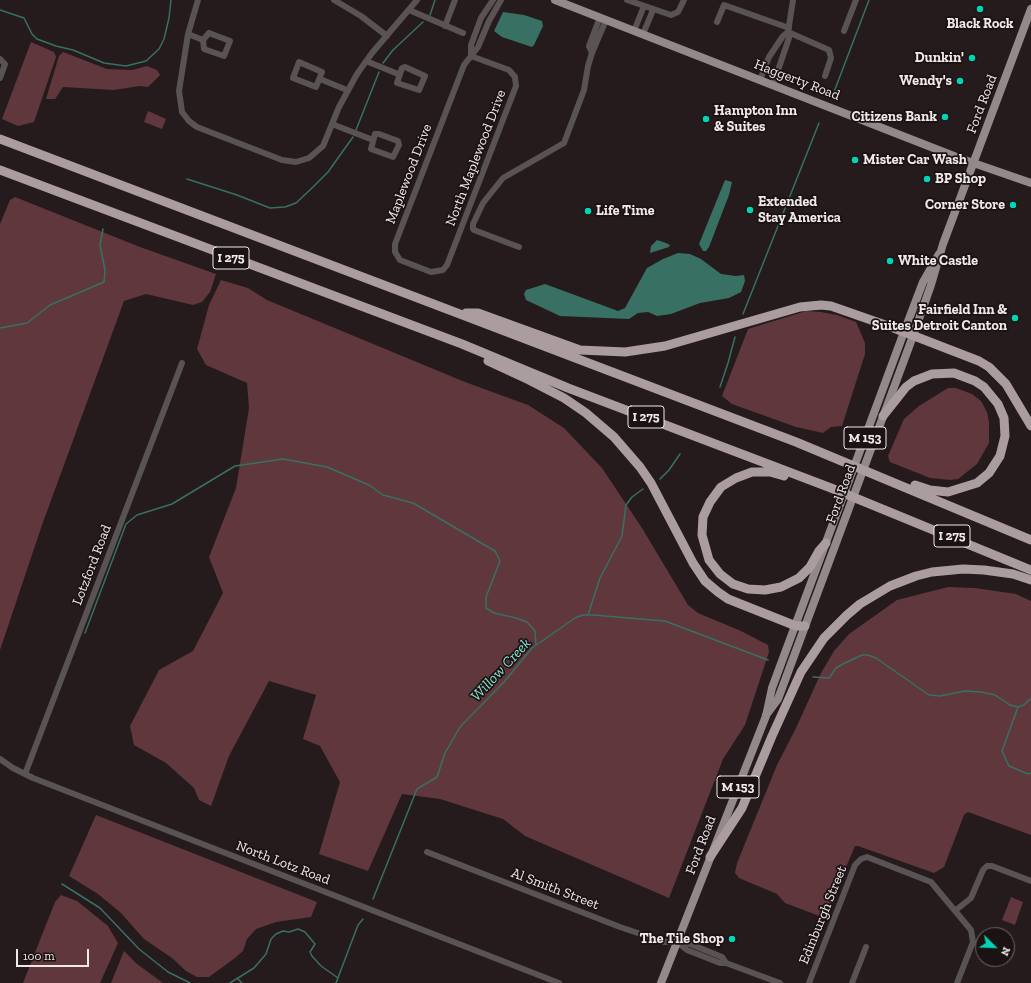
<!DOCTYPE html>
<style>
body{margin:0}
#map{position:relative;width:1031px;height:983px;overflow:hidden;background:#251b1c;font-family:"Zilla Slab",serif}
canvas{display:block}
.north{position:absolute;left:975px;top:927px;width:40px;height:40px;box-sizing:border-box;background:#1b1213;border:1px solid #706869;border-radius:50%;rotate:113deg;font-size:11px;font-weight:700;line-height:16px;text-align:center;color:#f0e9ea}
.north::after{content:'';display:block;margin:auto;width:14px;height:18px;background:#02d5b6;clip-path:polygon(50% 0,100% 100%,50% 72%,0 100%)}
.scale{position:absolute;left:16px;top:949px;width:73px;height:18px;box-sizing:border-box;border:2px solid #f0e9ea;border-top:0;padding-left:5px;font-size:12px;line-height:14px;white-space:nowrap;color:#f0e9ea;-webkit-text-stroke:3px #1b1213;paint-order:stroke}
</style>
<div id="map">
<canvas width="1031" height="983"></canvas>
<div class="north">N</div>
<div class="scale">100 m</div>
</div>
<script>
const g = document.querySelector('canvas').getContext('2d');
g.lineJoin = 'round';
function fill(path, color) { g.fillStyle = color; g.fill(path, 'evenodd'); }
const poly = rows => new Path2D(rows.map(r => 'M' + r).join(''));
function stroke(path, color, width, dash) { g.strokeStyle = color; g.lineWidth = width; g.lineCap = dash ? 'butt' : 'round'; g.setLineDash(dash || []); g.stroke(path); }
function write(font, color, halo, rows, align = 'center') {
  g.font = font + ' "Zilla Slab",serif'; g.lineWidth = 3.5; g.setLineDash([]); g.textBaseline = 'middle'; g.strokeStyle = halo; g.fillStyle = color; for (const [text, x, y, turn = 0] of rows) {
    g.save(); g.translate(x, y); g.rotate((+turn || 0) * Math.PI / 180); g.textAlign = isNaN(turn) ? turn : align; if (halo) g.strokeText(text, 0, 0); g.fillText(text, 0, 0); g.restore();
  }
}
const green = poly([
 [31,42,54,52,56,57,34,122,18,126,2,119],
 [63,52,107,69,132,70,147,66,157,70,160,75,148,87,140,86,114,90,63,87,55,99,46,99,59,56],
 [148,111,166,119,162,129,144,122],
 [15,197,140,247,216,274,210,292,202,302,193,305,146,294,124,301,42,525,0,650,0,224,10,200],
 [221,280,248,288,267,300,465,382,528,405,564,428,602,468,642,528,688,605,698,613,741,631,768,645,769,652,745,725,723,759,669,898,525,836,503,819,440,799,402,794,368,871,319,854,340,782,320,746,303,739,316,695,269,681,229,756,211,806,199,800,194,788,166,763,134,745,130,726,159,670,193,651,223,593,209,557,236,488,249,408,247,383,206,365,197,349,209,305],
 [806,311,821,312,837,315,856,322,865,343,865,354,842,426,831,427,823,433,796,427,732,404,722,396,748,329],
 [948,388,956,388,972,394,981,401,987,412,989,422,989,443,977,464,958,479,950,480,930,478,890,462,888,456,904,419,919,406],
 [948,587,975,588,1016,594,1031,601,1031,835,968,812,964,815,944,867,934,873,858,846,855,846,827,912,822,917,785,903,777,894,739,878,735,873,737,863,777,765,796,728,821,673,834,651,849,634,897,600],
 [96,815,317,902,311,917,276,922,256,929,247,939,243,951,235,958,209,977,197,977,186,971,172,958,144,939,121,913,98,894,69,876],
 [61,895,77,901,108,926,118,943,100,983,23,983,55,902],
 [1011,897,1023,902,1015,925,1002,920],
 [124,951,137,964,163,983,111,983]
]);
const water = poly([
 [503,12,524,15,542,21,543,26,534,45,532,47,502,37,494,31],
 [725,180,732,182,729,195,709,247,706,251,703,251,699,244],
 [657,240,666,243,670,245,669,247,650,253,651,246],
 [678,253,690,254,701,259,721,274,736,276,744,275,745,281,741,292,729,298,700,303,671,314,657,316,648,312,638,313,629,319,560,316,526,300,524,294,526,290,545,284,618,311,625,308,647,268,663,259]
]);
const stream = poly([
 [0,10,24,18,32,34,37,39,56,46,73,50,104,63,126,66,146,61,159,49,164,39,169,18,171,0],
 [430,15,435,0],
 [383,63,393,50,423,22],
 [834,92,869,0],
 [356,130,379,72],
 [187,179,237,195,270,208,285,207,296,203,313,187,328,172,353,137],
 [743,314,819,123],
 [0,328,27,323,50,305,104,282,105,270,100,245,103,229],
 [720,387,728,363,735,337],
 [660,479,669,470,680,454],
 [588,615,600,578,622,536,626,505,632,497,643,489],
 [85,633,126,524,137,515,172,504,235,466,283,459,327,467,369,485,383,495,413,503,495,551,500,561,486,597,486,608,494,613,516,618,527,622,535,631,536,645],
 [813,677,829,678,836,668,845,663,862,655,868,655,876,658,929,695,940,696,965,691,981,692,995,695,1010,705,1018,707,1024,705,1031,698],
 [1018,707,1002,751,1009,766,1028,774,1031,773],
 [62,884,100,908,139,949,168,972,190,983],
 [373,899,417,789,437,777,445,753,460,727,504,682,532,648,575,618,583,615,593,615,665,621,768,660],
 [237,978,242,983],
 [230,983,254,968,266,954,271,939,276,934,283,931,289,932,298,929,305,932,315,944,310,952,312,956,321,966,338,978],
 [336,983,358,925,363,919]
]);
const minor = poly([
 [198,0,188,34,179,91,182,112,189,121,197,127,282,160,296,162,309,158,323,146,339,107,357,74,372,53,417,0],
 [334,0,361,16,387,36],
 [627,0,671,15,678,12,684,0],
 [409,10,463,33],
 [717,22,724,5,789,28],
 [445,26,455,0],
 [634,31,644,6],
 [844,31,856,0],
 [788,32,829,50,831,58,825,76],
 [209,33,230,41,224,56,204,49,203,40,209,33],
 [188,34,203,40],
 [643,34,653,10],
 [592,53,589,46,600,17],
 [471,56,509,70,515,77,516,86,447,265,443,270,431,272,400,260,395,252,395,244,464,65,478,47,489,21,501,0],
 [471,56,471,45,481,18,493,0],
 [0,59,5,64,0,78],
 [366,61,398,74],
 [299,62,322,72,316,87,293,78,299,62],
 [405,67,425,76,419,90,397,83,402,68,405,67],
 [320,79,347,90],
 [760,80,769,57,783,36,788,32],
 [773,85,789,38,788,32,793,0],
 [332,124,373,140],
 [375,134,379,134,398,141,399,145,393,157,371,149,375,134],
 [519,247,474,230,473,229,473,224,483,203,503,178,564,143,584,90,588,66,592,53,606,20],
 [0,759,13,768,33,778,559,983],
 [25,774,182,363],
 [427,852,620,927,664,942,677,942],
 [956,910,971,898,983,870,987,866,992,866,1031,881],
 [726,963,722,957,690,944,677,942,687,950,720,963,726,963,780,983],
 [809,983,855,865,861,859,867,857,931,882,971,930,973,942,957,983],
 [852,983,866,947]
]);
const major = poly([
 [555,0,959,158,1031,183],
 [766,715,778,699,913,336,931,285,943,244,1031,9],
 [661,983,766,716,772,688,904,332,923,282,939,254]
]);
const highway = poly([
 [0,139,796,442,1031,540],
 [0,170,462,344,568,388,831,488,1031,570],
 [466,313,478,313,580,350,625,352,665,346,800,307,821,305,831,306,891,327,979,361,989,367,1006,384,1031,426],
 [488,361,529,380,564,398,586,413,614,437,640,467,651,483,693,563,705,581,718,592,728,599,796,626,805,626],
 [883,416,906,387,914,381,932,374,954,373,975,381,984,387,998,404,1004,418,1005,436,1000,456,989,473,977,483,948,492,930,490,915,485],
 [784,476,770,472,752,472,736,478,721,487,710,502,703,517,702,535,709,560,720,574,733,584,748,589,765,590,781,587,799,578,810,567,819,551,826,543],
 [710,857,742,808,772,736,801,672,824,638,847,615,860,604,890,586,916,576,932,572,963,569,984,570,1013,574,1031,580]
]);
const markers = [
 [980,9,4,"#02d5b6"],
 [972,58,4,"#02d5b6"],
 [960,81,4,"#02d5b6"],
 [945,117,4,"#02d5b6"],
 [706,119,4,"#02d5b6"],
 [855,160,4,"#02d5b6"],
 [927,179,4,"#02d5b6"],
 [1013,205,4,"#02d5b6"],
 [750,210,4,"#02d5b6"],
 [588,211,4,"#02d5b6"],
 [890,261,4,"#02d5b6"],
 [1015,318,4,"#02d5b6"],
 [732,939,4,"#02d5b6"]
];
const shields = [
 [231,258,36],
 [646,417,36],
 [865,438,42],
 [952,536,36],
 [738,787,42]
];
const shieldNames = [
 ["I 275",231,258],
 ["I 275",646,417],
 ["M 153",865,438],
 ["I 275",952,536],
 ["M 153",738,787]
];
const poiNames = [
 ["Black Rock",980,24,"center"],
 ["Dunkin'",964,58],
 ["Wendy's",952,81],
 ["Hampton Inn",714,111,"left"],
 ["& Suites",714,127,"left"],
 ["Citizens Bank",937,117],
 ["Mister Car Wash",863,160,"left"],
 ["BP Shop",935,179,"left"],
 ["Extended",758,202,"left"],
 ["Stay America",758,218,"left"],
 ["Corner Store",1005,205],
 ["Life Time",596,211,"left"],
 ["White Castle",898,261,"left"],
 ["Fairfield Inn &",1007,310],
 ["Suites Detroit Canton",1007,326],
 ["The Tile Shop",724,939]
];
const streetNames = [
 ["Haggerty Road",797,80,21],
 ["Ford Road",982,104,-69],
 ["North Maplewood Drive",476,158,-69],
 ["Maplewood Drive",409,174,-69],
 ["Ford Road",841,494,-70],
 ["Lotzford Road",92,565,-69],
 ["Ford Road",701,845,-69],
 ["North Lotz Road",283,863,21],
 ["Al Smith Street",555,889,21],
 ["Edinburgh Street",823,915,-68]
];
const waterNames = [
 ["Willow Creek",501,670,-47]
];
fill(green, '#5f373d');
fill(water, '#387064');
stroke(stream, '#387064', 1.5);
stroke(minor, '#595354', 6);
stroke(major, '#93888a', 8);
stroke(highway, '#ab9d9f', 9);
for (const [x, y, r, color] of markers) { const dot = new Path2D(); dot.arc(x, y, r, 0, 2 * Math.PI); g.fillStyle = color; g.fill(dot); stroke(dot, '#1b1213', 1.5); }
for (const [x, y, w] of shields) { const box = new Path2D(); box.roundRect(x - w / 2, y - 11, w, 22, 3); g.fillStyle = '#1b1213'; g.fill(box); stroke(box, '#f0e9ea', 1); }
write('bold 13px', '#f0e9ea', null, shieldNames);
write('bold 14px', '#f0e9ea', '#1b1213', poiNames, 'right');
write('14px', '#f0e9ea', '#1b1213', streetNames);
write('italic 15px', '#88e3ce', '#1b1213', waterNames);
</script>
